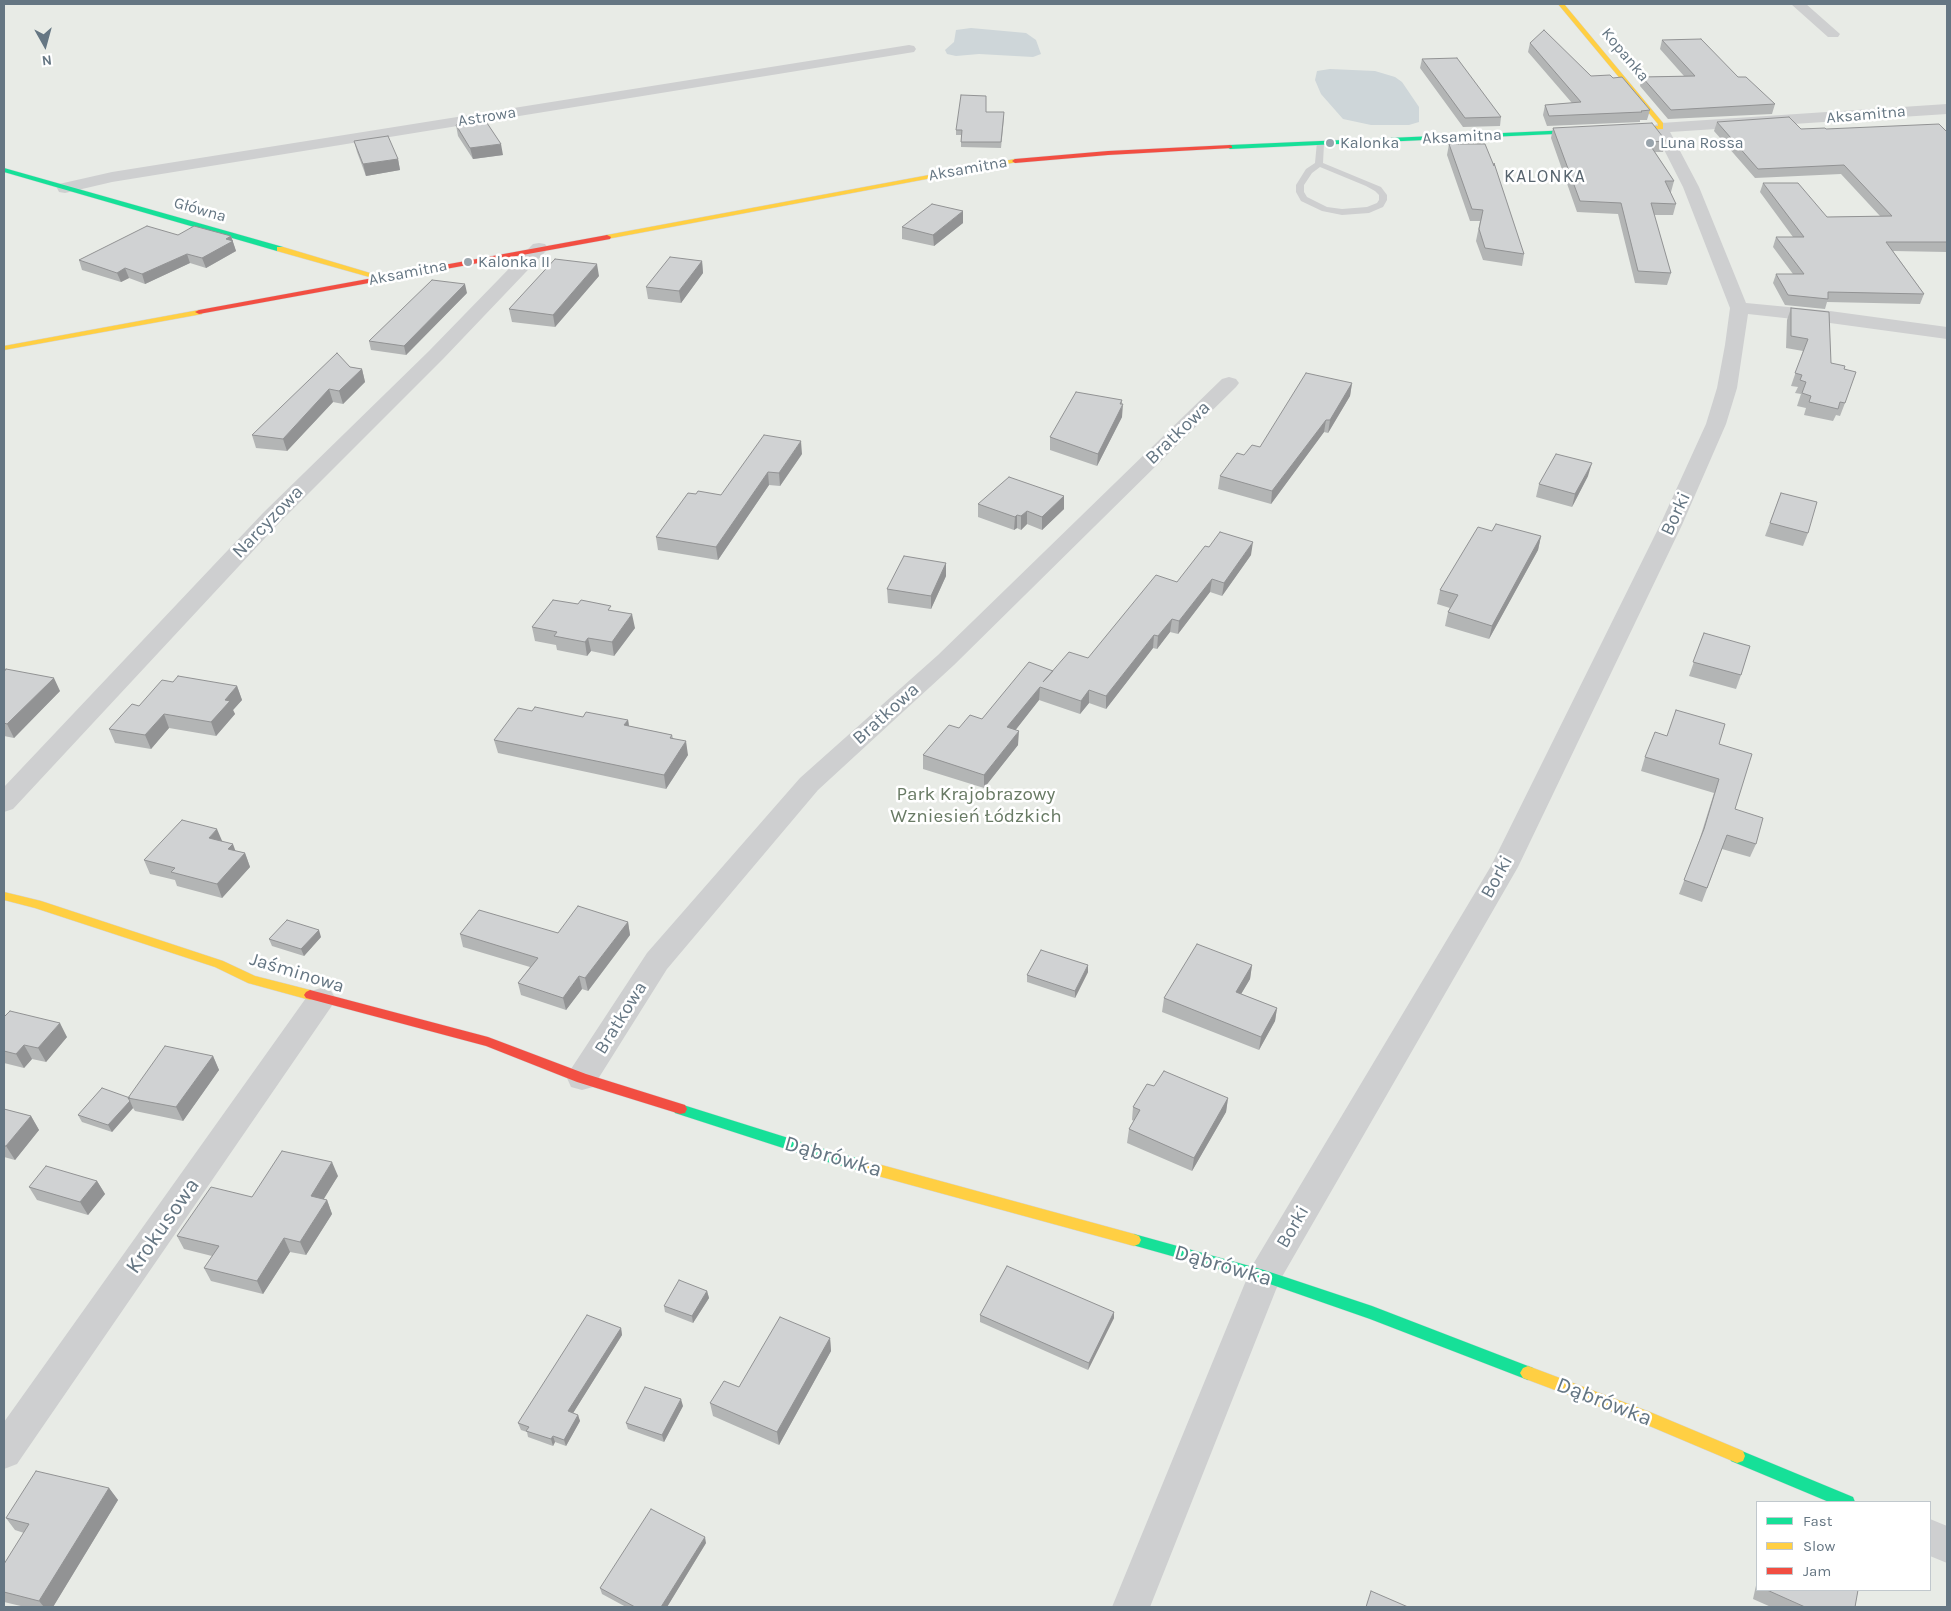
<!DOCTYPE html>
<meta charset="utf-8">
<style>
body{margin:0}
#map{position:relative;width:1951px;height:1611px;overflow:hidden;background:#f9f9f9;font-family:Karla,sans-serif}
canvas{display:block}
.frame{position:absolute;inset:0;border:5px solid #657683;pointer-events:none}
.legend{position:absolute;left:1756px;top:1501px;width:175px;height:90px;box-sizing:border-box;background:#fff;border:1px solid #c1c8cd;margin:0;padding:6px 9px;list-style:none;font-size:15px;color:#657683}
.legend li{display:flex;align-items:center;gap:10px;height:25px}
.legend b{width:25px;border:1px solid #c1c8cd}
.north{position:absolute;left:20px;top:20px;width:50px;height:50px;-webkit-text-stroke:4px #fff;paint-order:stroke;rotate:173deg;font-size:14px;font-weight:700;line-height:20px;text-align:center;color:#657683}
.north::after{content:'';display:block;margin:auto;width:18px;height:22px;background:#657683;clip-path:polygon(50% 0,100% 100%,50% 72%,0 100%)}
</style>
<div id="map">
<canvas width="1951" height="1611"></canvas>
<div class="frame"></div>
<ul class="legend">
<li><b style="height:6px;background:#16e098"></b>Fast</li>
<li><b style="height:6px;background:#ffcf43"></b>Slow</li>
<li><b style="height:6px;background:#f24e42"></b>Jam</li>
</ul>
<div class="north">N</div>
</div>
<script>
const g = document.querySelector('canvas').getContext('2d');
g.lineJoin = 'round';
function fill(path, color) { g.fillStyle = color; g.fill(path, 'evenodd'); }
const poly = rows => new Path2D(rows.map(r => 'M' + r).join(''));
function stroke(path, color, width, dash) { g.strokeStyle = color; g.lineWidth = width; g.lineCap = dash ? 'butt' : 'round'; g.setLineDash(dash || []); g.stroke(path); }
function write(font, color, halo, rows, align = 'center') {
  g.font = font + ' Karla,sans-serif'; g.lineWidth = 5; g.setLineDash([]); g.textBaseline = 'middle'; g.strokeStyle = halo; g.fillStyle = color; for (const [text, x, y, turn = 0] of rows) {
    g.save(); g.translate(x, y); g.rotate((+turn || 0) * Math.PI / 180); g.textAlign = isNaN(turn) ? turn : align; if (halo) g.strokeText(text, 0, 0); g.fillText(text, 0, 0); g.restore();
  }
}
const green = poly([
 [4,4,1947,4,1947,1607,4,1607],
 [1757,1502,1930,1502,1930,1590,1757,1590]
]);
const water = poly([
 [971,28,1026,33,1036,40,1041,54,1033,57,979,54,956,56,947,54,945,50,954,42,956,30],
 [1330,69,1375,71,1395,77,1402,82,1419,107,1419,122,1409,125,1371,125,1343,119,1321,94,1315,80,1317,71]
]);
const lane = poly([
 [1317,142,1324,144,1323,163,1381,187,1387,195,1387,200,1383,207,1369,213,1342,215,1322,211,1301,201,1296,192,1296,185,1306,169,1315,163,1317,142],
 [1320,167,1366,186,1375,191,1379,195,1379,200,1377,203,1367,207,1342,209,1327,207,1307,197,1304,192,1304,185,1312,173,1320,167]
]);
const street = poly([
 [1791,4,1806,4,1840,34,1838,37,1828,37,1791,4],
 [909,45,914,46,916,49,914,52,112,182,65,193,59,192,57,188,59,184,112,172,909,45],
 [1947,104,1947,114,1670,132,1699,187,1746,303,1830,311,1947,327,1947,339,1830,323,1748,314,1737,388,1726,424,1682,525,1518,867,1279,1282,1150,1607,1112,1607,1252,1266,1491,866,1660,525,1706,424,1717,388,1725,345,1730,308,1683,187,1653,128,1655,125,1661,123,1947,104],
 [539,243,545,244,548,248,545,252,443,359,279,523,13,809,4,812,4,787,263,513,429,351,533,244,539,243],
 [1229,377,1236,379,1239,383,1236,387,954,665,818,790,667,969,593,1087,582,1090,571,1087,567,1078,571,1069,647,953,800,778,938,655,1222,379,1229,377],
 [321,988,331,991,336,999,331,1007,17,1464,4,1469,4,1422,311,991,321,988],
 [1930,1519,1947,1526,1947,1563,1930,1556,1930,1519]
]);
const fast = poly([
 [1639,127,1642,129,1641,130,1230,149,1227,147,1230,145,1639,127],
 [4,168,283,247,284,249,277,251,4,172,4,168],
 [680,1104,817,1147,867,1161,872,1163,874,1167,872,1171,867,1173,817,1159,675,1113,673,1109,675,1105,680,1104],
 [1134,1234,1264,1270,1372,1306,1533,1368,1536,1373,1533,1378,1528,1380,1370,1319,1264,1282,1129,1244,1127,1240,1129,1236,1134,1234],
 [1737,1449,1853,1497,1855,1502,1829,1502,1731,1461,1729,1456,1731,1451,1737,1449]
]);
const slow = poly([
 [1558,4,1564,4,1663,123,1663,129,1637,130,1637,128,1658,126,1658,124,1558,4],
 [1015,159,1018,161,1017,162,607,239,603,237,607,235,1015,159],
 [277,247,283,247,380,276,373,278,277,251,277,247],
 [199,310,203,312,202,314,4,350,4,346,199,310],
 [4,892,41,901,223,961,255,976,310,990,314,992,316,995,314,998,310,1000,248,983,215,967,35,908,4,900,4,892],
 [867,1161,1134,1234,1139,1236,1141,1240,1139,1244,1134,1246,867,1173,862,1171,860,1167,862,1163,867,1161],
 [1528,1366,1650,1412,1743,1451,1745,1456,1743,1461,1737,1463,1640,1422,1523,1378,1520,1373,1523,1368,1528,1366]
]);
const jam = poly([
 [1230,145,1232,146,1232,148,1108,155,1015,163,1012,161,1015,159,1108,151,1230,145],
 [607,235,611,237,610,239,199,314,195,312,199,310,607,235],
 [310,990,488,1037,586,1074,685,1105,687,1109,685,1113,680,1114,577,1082,486,1046,306,998,304,995,306,992,310,990]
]);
const wall = poly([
 [1662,40,1738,77,1775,104,1772,114,1668,119,1640,86,1642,77,1684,76,1660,49],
 [1530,43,1591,76,1650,110,1647,120,1640,120,1640,122,1547,126,1543,115,1545,105,1572,103,1528,52],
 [1422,59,1501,117,1500,126,1463,127,1420,68],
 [986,112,1004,118,1001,148,961,147,961,135,956,135,956,130],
 [1717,122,1801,129,1947,132,1947,252,1893,251,1924,294,1920,304,1827,302,1825,309,1785,305,1773,283,1776,274,1793,274,1773,247,1776,237,1793,237,1760,192,1763,183,1827,217,1880,216,1841,174,1755,178,1714,131],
 [456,125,503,155,473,159,458,136],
 [1553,128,1666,141,1663,152,1655,152,1674,181,1671,192,1670,192,1676,204,1673,215,1654,215,1671,273,1667,285,1635,283,1618,214,1577,212,1551,138],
 [354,141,398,159,400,170,366,176,357,152],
 [1449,144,1524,254,1522,266,1483,260,1476,241,1480,221,1470,221,1447,155],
 [963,223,934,246,902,239,902,227],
 [178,235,231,236,236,251,206,268,190,263,145,284,129,278,121,282,82,270,79,260],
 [702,261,703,273,681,303,648,299,646,287],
 [599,276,555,327,512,322,509,309],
 [467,293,406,355,371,350,369,341],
 [1791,308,1831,363,1844,369,1845,403,1840,416,1836,415,1833,421,1804,415,1806,408,1797,406,1801,394,1795,393,1798,387,1791,386,1803,351,1786,348,1787,320],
 [350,367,362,369,365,382,343,404,333,402,287,451,256,448,252,435],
 [1352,383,1350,396,1328,433,1324,432,1271,504,1218,489,1220,476,1244,455,1260,447],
 [1121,404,1122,417,1097,466,1050,450,1050,437],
 [802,454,780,486,769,485,718,560,658,550,656,537,696,494,721,495],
 [1588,476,1572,507,1536,497,1539,484],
 [1781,493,1808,533,1803,546,1765,536],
 [1064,496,1064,509,1042,530,1027,524,1021,530,1017,528,1014,530,978,517,978,504],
 [1492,531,1541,536,1538,550,1489,639,1445,626,1448,612,1450,608,1437,604,1440,590],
 [1251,555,1222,596,1210,592,1178,634,1170,632,1157,649,1153,648,1106,709,1089,703,1080,714,1039,700,1015,730,1018,745,984,788,923,769,923,755,959,728,982,719,1053,671,1088,658,1177,582],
 [946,563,946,576,931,609,888,603,887,589],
 [612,611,635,628,614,656,591,651,587,656,557,650,556,645,535,641,532,627],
 [1704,633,1741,675,1736,689,1689,676],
 [4,672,60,691,14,738,4,736],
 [173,682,237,686,242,700,233,710,235,714,216,736,169,728,151,749,115,743,109,729,139,706],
 [532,711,583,717,628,720,629,726,672,735,673,738,688,755,666,789,498,753,494,740],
 [1667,736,1719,744,1735,809,1756,844,1750,857,1722,849,1702,902,1679,894,1699,841,1714,793,1641,771,1645,757],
 [222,841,236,851,245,853,250,867,222,898,177,886,175,880,150,874,144,860],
 [628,922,630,935,588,991,582,989,566,1010,521,995,518,983,530,967,463,947,460,934,558,933],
 [321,937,304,956,272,946,269,939],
 [1088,965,1088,972,1075,998,1027,982,1027,975],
 [1252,965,1250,979,1241,994,1277,1008,1275,1021,1259,1050,1162,1012,1164,998],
 [4,1017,67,1037,46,1062,32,1059,24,1068,4,1063],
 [213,1056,219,1070,183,1121,135,1111,133,1108,112,1132,82,1122,78,1115,128,1097],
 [1154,1086,1228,1098,1226,1112,1192,1171,1127,1143,1129,1129,1134,1121,1132,1120,1133,1107],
 [4,1109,31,1116,39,1130,15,1160,4,1157],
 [338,1176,323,1199,327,1200,332,1214,306,1255,290,1252,263,1294,211,1281,204,1268,212,1256,184,1249,177,1236,252,1197],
 [97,1181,105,1194,88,1215,37,1200,29,1187],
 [707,1291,709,1298,693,1323,665,1312,664,1306],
 [1114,1312,1114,1318,1088,1370,980,1322,980,1315],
 [621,1328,622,1335,573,1413,578,1415,580,1421,566,1446,555,1442,553,1446,528,1437,527,1432,521,1430,518,1423],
 [830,1338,831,1351,779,1445,713,1416,710,1403],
 [683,1406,664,1442,628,1429,626,1423],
 [109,1488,118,1500,53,1607,25,1607,4,1602,4,1564,24,1533,15,1530,6,1518],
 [706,1543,667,1607,626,1607,602,1594,600,1588],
 [1757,1581,1757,1590,1858,1590,1855,1607,1771,1607,1753,1599]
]);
const shadedWall = poly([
 [501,144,503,155,473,159,470,148],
 [398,159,400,170,366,176,363,164],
 [963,211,963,223,934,246,933,235],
 [231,236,236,251,206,268,202,258,226,239],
 [187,254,190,263,145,284,142,274],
 [702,261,703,273,681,303,679,291],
 [597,264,599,276,555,327,553,315],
 [125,268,129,278,121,282,117,273],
 [465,284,467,293,406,355,404,346],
 [362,369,365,382,343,404,339,391],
 [1352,383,1350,396,1328,433,1330,420],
 [329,389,333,402,287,451,283,439],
 [1122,400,1121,409,1123,404,1122,417,1097,466,1098,454],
 [1326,420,1324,432,1271,504,1272,491],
 [801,441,802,454,780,486,779,473],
 [1592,463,1588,476,1572,507,1575,494],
 [768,472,769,485,718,560,716,547],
 [1064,496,1064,509,1042,530,1042,517],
 [1027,511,1027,524,1021,530,1021,516],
 [1017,515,1017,528,1014,530,1015,517],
 [1541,536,1538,550,1489,639,1492,626],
 [1253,542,1251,555,1222,596,1224,583],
 [946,563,946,576,931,609,931,596],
 [1212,579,1210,592,1178,634,1179,621],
 [632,614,635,628,614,656,612,642],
 [1172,619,1170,632,1157,649,1158,636],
 [1154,635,1153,648,1106,709,1106,696],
 [588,638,591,651,587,656,585,642],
 [54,678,60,691,14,738,7,724],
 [237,686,242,700,233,710,235,714,216,736,211,722,225,700],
 [1040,687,1039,700,1007,741,1007,727],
 [1089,690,1089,703,1080,714,1081,701],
 [164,714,169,728,151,749,145,735],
 [628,720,630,733,624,725],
 [1019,731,1018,745,984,788,984,775],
 [686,741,688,755,666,789,664,775],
 [217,829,223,843,209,838],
 [233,844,238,858,228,849],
 [245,853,250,867,222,898,217,884],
 [628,922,630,935,588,991,585,978],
 [319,930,321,937,304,956,301,949],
 [1088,965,1088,972,1075,998,1075,991],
 [1252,965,1250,979,1234,1006,1236,992],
 [579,976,582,989,566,1010,563,998],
 [1277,1008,1275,1021,1259,1050,1261,1037],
 [60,1023,67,1037,46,1062,38,1048],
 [24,1045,32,1059,24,1068,16,1054],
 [213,1056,219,1070,183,1121,176,1107],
 [1228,1098,1226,1112,1192,1171,1194,1158],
 [130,1101,133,1108,112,1132,108,1125],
 [31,1116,39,1130,15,1160,6,1146],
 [332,1162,338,1176,317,1210,311,1196],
 [97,1181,105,1194,88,1215,80,1202],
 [327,1200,332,1214,306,1255,300,1242],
 [284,1238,290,1252,263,1294,257,1281],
 [707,1291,709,1298,693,1323,692,1316],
 [1114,1312,1114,1318,1088,1370,1089,1363],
 [621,1328,622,1335,570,1418,568,1411],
 [830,1338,831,1351,779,1445,777,1432],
 [681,1399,683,1406,664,1442,662,1435],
 [578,1415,580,1421,566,1446,564,1440],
 [553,1436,555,1442,553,1446,551,1439],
 [109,1488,118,1500,53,1607,44,1607,39,1601],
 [705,1537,706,1543,667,1607,661,1607]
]);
const building = poly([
 [1544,30,1591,76,1610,75,1613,78,1622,77,1650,110,1641,111,1642,112,1549,116,1545,105,1581,102,1530,43,1544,30],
 [1701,39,1738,77,1746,77,1775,104,1671,110,1642,77,1695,76,1662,40,1701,39],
 [1457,58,1501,117,1465,118,1422,59,1457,58],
 [961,95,986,96,986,112,1004,112,1001,142,961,142,962,130,956,130,961,95],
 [1789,117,1801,129,1825,128,1826,129,1939,124,1947,132,1947,242,1886,242,1924,294,1828,292,1828,299,1788,295,1776,274,1804,274,1776,237,1804,237,1763,183,1798,183,1827,217,1892,216,1844,165,1758,169,1717,122,1789,117],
 [485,120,501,144,470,148,456,125,485,120],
 [1652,123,1666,141,1648,142,1674,181,1665,181,1676,204,1651,203,1671,273,1638,271,1621,203,1580,201,1553,128,1652,123],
 [388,136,398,159,363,164,354,141,388,136],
 [1449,144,1485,144,1494,166,1494,163,1524,254,1485,248,1479,229,1483,210,1472,209,1449,144],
 [932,204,963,211,933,235,902,227,932,204],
 [147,226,178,235,194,226,231,236,226,239,233,241,202,258,187,254,142,274,125,268,117,273,79,260,147,226],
 [670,257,702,261,679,291,646,287,670,257],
 [555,259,597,264,553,315,509,309,555,259],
 [432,280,465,284,404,346,369,341,432,280],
 [1791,308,1829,312,1831,363,1845,366,1844,369,1856,372,1845,403,1840,402,1838,409,1809,402,1811,396,1802,393,1806,382,1800,380,1802,375,1795,373,1808,339,1791,336,1791,308],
 [337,353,350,367,362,369,339,391,329,389,283,439,252,435,337,353],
 [1306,373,1352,383,1330,420,1326,420,1272,491,1220,476,1237,453,1244,455,1252,445,1260,447,1306,373],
 [1076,392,1122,400,1120,404,1123,404,1098,454,1050,437,1076,392],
 [764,435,801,441,779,473,768,472,716,547,656,537,688,493,696,494,698,491,721,495,764,435],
 [1556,454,1592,463,1575,494,1539,484,1556,454],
 [1009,477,1064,496,1042,517,1027,511,1021,516,1017,515,1015,517,978,504,1009,477],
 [1781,493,1817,502,1808,533,1770,523,1781,493],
 [1496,524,1541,536,1492,626,1448,612,1458,595,1440,590,1478,527,1492,531,1496,524],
 [1220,532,1253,542,1224,583,1212,579,1179,621,1172,619,1158,636,1154,635,1106,696,1089,690,1081,701,1040,687,1007,727,1019,731,984,775,923,755,949,725,959,728,970,715,982,719,1029,662,1053,671,1043,682,1069,652,1088,658,1156,575,1177,582,1205,546,1209,547,1220,532],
 [904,556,946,563,931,596,887,589,904,556],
 [553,600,578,604,581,600,611,606,608,610,632,614,612,642,588,638,585,642,554,636,557,632,532,627,553,600],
 [1704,633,1750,646,1741,675,1693,662,1704,633],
 [6,669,54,678,7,724,4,723,4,672,6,669],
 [178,676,237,686,225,700,230,701,211,722,164,714,145,735,109,729,132,704,139,706,162,680,173,682,178,676],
 [535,707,583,717,586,712,628,720,624,725,672,735,670,738,686,741,664,775,494,740,518,708,532,711,535,707],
 [1676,710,1725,724,1719,744,1752,754,1735,809,1763,818,1756,844,1727,835,1707,888,1684,880,1704,829,1719,779,1645,757,1655,732,1667,736,1676,710],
 [182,820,217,829,209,838,233,844,228,849,245,853,217,884,171,872,175,868,144,860,182,820],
 [578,906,628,922,585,978,579,976,563,998,518,983,538,958,460,934,479,910,558,933,578,906],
 [287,920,319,930,301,949,269,939,287,920],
 [1197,944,1252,965,1236,992,1277,1008,1261,1037,1164,998,1197,944],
 [1041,950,1088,965,1075,991,1027,975,1041,950],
 [10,1011,60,1023,38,1048,24,1045,16,1054,4,1051,4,1017,10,1011],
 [165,1046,213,1056,176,1107,128,1098,165,1046],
 [1164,1071,1228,1098,1194,1158,1129,1129,1140,1110,1133,1107,1147,1084,1154,1086,1164,1071],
 [102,1088,130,1098,128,1098,130,1101,108,1125,78,1115,102,1088],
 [4,1109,31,1116,6,1146,4,1146,4,1109],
 [282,1151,332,1162,311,1196,327,1200,300,1242,284,1238,257,1281,204,1268,219,1246,177,1236,211,1187,252,1197,282,1151],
 [46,1166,97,1181,80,1202,29,1187,46,1166],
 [1007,1266,1114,1312,1089,1363,980,1315,1007,1266],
 [679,1280,707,1291,692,1316,664,1306,679,1280],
 [587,1315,621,1328,568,1411,578,1415,564,1440,553,1436,551,1439,526,1431,529,1427,518,1423,587,1315],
 [780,1317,830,1338,777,1432,710,1403,724,1381,739,1387,780,1317],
 [645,1387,681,1399,662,1435,626,1423,645,1387],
 [36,1471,109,1488,39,1601,4,1592,4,1564,29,1524,6,1518,36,1471],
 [651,1509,705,1537,661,1607,635,1607,600,1588,651,1509],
 [1767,1590,1858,1590,1855,1607,1805,1607,1767,1590],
 [1371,1591,1408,1607,1366,1607,1371,1591]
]);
const markers = [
 [1330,143,5,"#99a4ac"],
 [1650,143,5,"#99a4ac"],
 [468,262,5,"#99a4ac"]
];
const farStreetnames = [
 ["Kopanka",1625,55,50],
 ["Aksamitna",1866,115,-5],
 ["Astrowa",487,117,-9],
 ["Aksamitna",1462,137,-3],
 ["Aksamitna",968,169,-10],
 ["Główna",200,210,16],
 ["Aksamitna",408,273,-11]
];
const farPoinames = [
 ["Kalonka",1340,143],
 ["Luna Rossa",1660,143],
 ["Kalonka II",478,262]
];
const farQuarternames = [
 ["KALONKA",1545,177]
];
const streetNames = [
 ["Bratkowa",1178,433,-44],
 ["Borki",1676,514,-65],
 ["Narcyzowa",268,522,-46],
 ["Bratkowa",886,714,-42],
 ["Borki",1497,877,-61],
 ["Jaśminowa",297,973,17],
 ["Bratkowa",621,1018,-58],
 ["Borki",1293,1227,-60]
];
const parkNames = [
 ["Park Krajobrazowy",976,795],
 ["Wzniesień Łódzkich",976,817]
];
const nearStreetnames = [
 ["Dąbrówka",833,1157,16],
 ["Krokusowa",163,1226,-55],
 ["Dąbrówka",1223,1266,16],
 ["Dąbrówka",1604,1402,21]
];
fill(green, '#e8ebe6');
fill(water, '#ced6d9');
stroke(fast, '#d5d6d7', 1);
stroke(slow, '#d5d6d7', 1);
stroke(jam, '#d5d6d7', 1);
fill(lane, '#cecfd0');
fill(street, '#cecfd0');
fill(fast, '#16e098');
fill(slow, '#ffcf43');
fill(jam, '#f24e42');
fill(wall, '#b3b5b5');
fill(shadedWall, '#929394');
fill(building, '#d0d2d3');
stroke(building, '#929394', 1);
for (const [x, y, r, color] of markers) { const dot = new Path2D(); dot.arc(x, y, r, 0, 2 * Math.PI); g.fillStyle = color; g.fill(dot); stroke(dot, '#fff', 2); }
write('16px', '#657683', '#fff', farStreetnames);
write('16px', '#657683', '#fff', farPoinames, 'left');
g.letterSpacing = '1px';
write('18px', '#57646e', '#fff', farQuarternames);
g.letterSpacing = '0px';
write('19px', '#657683', '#fff', streetNames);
write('19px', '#687a64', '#fff', parkNames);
write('22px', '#657683', '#fff', nearStreetnames);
</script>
